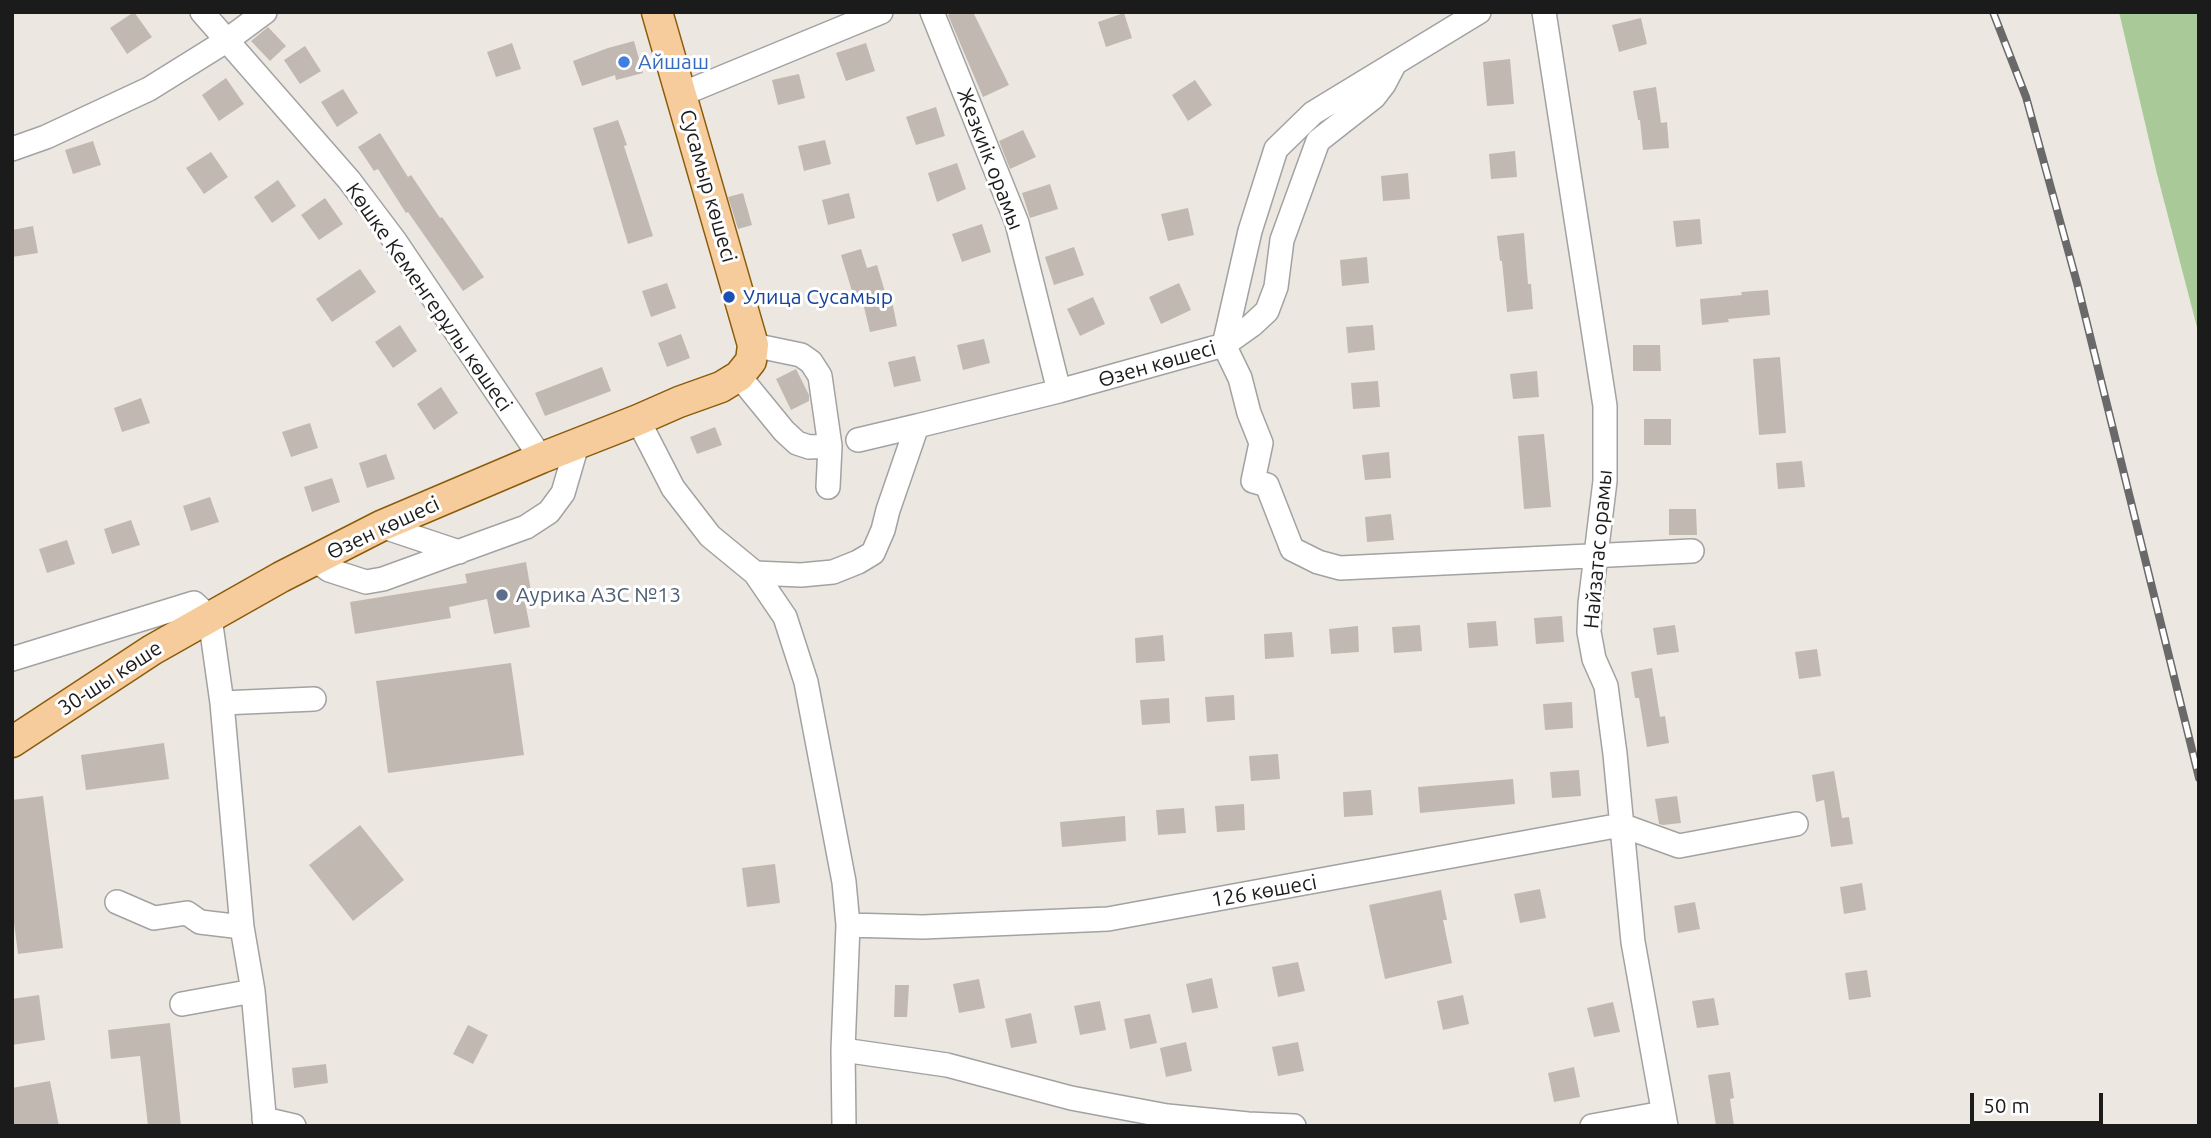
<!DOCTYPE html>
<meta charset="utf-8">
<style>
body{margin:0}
#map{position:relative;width:2211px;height:1138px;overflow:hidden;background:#ece8e1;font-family:Ubuntu,sans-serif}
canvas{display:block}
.frame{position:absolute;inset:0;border:14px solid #1b1b1b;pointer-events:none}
.scale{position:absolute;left:1970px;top:1093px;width:133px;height:32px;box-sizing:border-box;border:4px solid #1b1b1b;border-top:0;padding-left:9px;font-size:21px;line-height:24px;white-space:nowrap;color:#1b1b1b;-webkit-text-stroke:5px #fff;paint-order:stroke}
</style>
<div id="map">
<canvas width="2211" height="1138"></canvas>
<div class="frame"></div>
<div class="scale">50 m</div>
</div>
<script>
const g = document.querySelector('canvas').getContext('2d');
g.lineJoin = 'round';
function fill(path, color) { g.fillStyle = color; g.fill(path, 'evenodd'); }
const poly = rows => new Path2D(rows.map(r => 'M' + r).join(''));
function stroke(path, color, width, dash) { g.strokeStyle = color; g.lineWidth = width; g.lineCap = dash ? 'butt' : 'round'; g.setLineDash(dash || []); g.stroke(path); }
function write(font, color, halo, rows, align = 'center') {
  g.font = font + ' Ubuntu,sans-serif'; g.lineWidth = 6; g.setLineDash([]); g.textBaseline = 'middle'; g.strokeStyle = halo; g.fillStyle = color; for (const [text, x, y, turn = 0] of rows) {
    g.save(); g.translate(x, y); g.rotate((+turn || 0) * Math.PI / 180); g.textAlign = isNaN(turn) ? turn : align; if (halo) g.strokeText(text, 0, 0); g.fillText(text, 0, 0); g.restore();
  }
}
const forest = poly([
 [2119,12,2199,12,2199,335,2157,174]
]);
const building = poly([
 [134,12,152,37,127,54,110,28],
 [955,12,973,12,1009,85,983,97,948,15],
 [1124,13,1132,38,1106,47,1098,22],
 [1641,18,1647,44,1619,52,1612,25],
 [268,27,286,46,270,61,251,41],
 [634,41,643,73,616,80,615,75,582,86,573,61,608,48],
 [512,43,521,69,496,77,487,52],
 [866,43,875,71,846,81,836,53],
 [305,46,321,71,300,84,284,60],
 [1510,59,1514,104,1487,106,1483,62],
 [799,74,805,98,778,105,772,80],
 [226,78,244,104,219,121,202,95],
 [1195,80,1212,105,1188,121,1172,95],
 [1656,87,1661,123,1667,122,1669,148,1643,150,1640,120,1638,120,1633,91],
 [343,89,358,113,337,127,321,102],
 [936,107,945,136,916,145,906,117],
 [618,120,627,145,624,146,653,236,628,244,593,128],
 [1023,130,1036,157,1010,169,999,141],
 [380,133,408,177,411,175,440,218,442,217,484,277,463,291,408,212,406,213,378,169,374,171,358,147],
 [825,140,831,164,804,171,798,146],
 [93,141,101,165,73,174,65,150],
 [1515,151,1517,177,1491,179,1489,154],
 [211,152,228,177,204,194,186,168],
 [957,163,966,189,937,202,928,173],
 [1408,173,1410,199,1383,201,1381,176],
 [278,180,296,206,272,223,254,197],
 [1050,184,1058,209,1030,218,1022,193],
 [743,193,752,225,738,229,728,197],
 [849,193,855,218,828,225,822,200],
 [325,198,343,224,319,240,301,215],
 [1188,208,1194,235,1168,241,1161,214],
 [1700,219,1702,244,1676,247,1673,221],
 [982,224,991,252,962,262,952,234],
 [33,226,38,253,12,257,12,230],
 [1524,233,1528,284,1531,284,1533,309,1507,312,1502,261,1500,261,1497,236],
 [1074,247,1084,275,1054,285,1045,257],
 [861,249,867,268,877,265,888,302,892,301,897,326,870,332,862,299,855,301,841,255],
 [1367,257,1369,283,1342,286,1340,260],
 [360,269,376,292,332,322,316,299],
 [667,283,676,308,651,317,642,291],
 [1179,283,1191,310,1161,324,1149,297],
 [1768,290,1770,315,1728,319,1729,322,1702,325,1700,299,1742,295,1741,292],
 [1093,297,1105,324,1080,336,1067,309],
 [400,325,417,351,393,368,375,342],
 [1373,325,1375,350,1348,353,1346,327],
 [681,334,690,358,667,367,658,343],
 [984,339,990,363,963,370,957,345],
 [1633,345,1660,345,1661,371,1633,371],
 [915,356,921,381,894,387,888,362],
 [1780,357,1786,433,1759,435,1753,359],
 [602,367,611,391,545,416,535,393],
 [796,369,809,395,809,401,791,410,776,379],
 [1537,371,1539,397,1513,399,1510,374],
 [1378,381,1380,407,1353,409,1351,383],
 [441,387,458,413,434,430,417,404],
 [141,398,150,423,122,432,114,408],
 [1644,419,1671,419,1671,445,1644,445],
 [310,423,318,448,291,457,282,432],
 [715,427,722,445,697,454,690,437],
 [1544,434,1551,507,1524,509,1518,436],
 [1389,452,1391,478,1365,480,1362,455],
 [386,454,395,479,367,488,359,463],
 [1802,461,1805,487,1778,489,1776,463],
 [332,478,340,502,312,512,304,487],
 [210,497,219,522,191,531,183,506],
 [1669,509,1696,509,1697,535,1669,535],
 [1391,514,1394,540,1367,542,1365,517],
 [131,520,140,545,112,554,104,529],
 [67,540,75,564,47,573,39,549],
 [526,562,531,591,523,593,530,627,494,634,487,599,449,607,451,618,355,634,350,602,467,583,465,574],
 [1562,616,1564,642,1536,644,1534,618],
 [1496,621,1498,646,1469,648,1467,623],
 [1420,625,1422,651,1394,653,1392,627],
 [1675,625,1679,652,1657,655,1653,628],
 [1358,626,1359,652,1331,654,1329,629],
 [1292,632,1294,657,1265,659,1264,634],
 [1163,635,1165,661,1136,663,1135,638],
 [1817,649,1821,676,1799,679,1795,652],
 [511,663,524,755,388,773,376,681],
 [1652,668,1660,717,1665,716,1669,743,1647,747,1639,698,1635,698,1631,672],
 [1234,695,1235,720,1207,722,1205,697],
 [1169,698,1170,723,1142,725,1140,700],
 [1572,702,1573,728,1545,730,1543,704],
 [164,743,169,779,86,790,81,755],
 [1278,754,1280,779,1251,781,1249,756],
 [1579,770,1581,796,1552,798,1550,772],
 [1834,771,1842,818,1849,817,1853,844,1831,847,1824,800,1816,802,1812,775],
 [1513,779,1515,804,1420,813,1418,787],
 [1371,790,1373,815,1344,817,1343,792],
 [43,796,63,948,18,954,12,907,12,800],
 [1677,796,1681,823,1663,825,1659,824,1655,799],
 [1244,804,1245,830,1217,832,1215,806],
 [1184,808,1186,833,1158,835,1156,810],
 [1125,816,1126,841,1062,847,1060,822],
 [360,825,404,880,353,921,309,865],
 [775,864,780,903,747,907,742,868],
 [1862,883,1866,910,1844,914,1840,887],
 [1540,889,1546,918,1520,923,1514,894],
 [1441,890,1447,920,1443,920,1452,963,1385,979,1369,905],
 [1695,902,1700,929,1678,933,1674,906],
 [1298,962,1305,991,1278,997,1272,967],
 [1867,970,1871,997,1849,1000,1845,973],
 [1212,978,1218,1008,1192,1013,1186,984],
 [979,979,985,1008,959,1013,953,984],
 [895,985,909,985,907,1017,894,1017],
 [39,995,45,1040,12,1045,12,999],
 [1463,995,1469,1024,1443,1030,1437,1001],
 [1714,998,1719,1025,1697,1028,1692,1001],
 [1100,1001,1106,1030,1080,1035,1074,1006],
 [1613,1002,1620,1032,1594,1037,1587,1008],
 [1031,1013,1037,1043,1011,1048,1005,1019],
 [1150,1014,1157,1043,1130,1049,1124,1019],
 [170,1023,181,1126,148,1126,140,1056,111,1059,108,1030],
 [468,1025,488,1035,473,1064,453,1054],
 [1186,1042,1192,1071,1166,1077,1160,1048],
 [1298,1042,1304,1071,1278,1076,1272,1047],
 [326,1064,328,1083,294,1088,292,1068],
 [1574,1067,1580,1097,1554,1102,1548,1073],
 [1730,1072,1734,1098,1730,1099,1734,1126,1716,1126,1708,1075],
 [50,1081,59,1126,12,1126,12,1088]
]);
const minor = poly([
 [202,12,349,180,395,241,541,458],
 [932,12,1017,223,1059,391],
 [1479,12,1313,113,1276,149,1250,231,1224,345,1240,378,1249,413,1261,443,1253,481,1267,485,1292,549,1318,562,1340,568,1692,551],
 [1544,12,1605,406,1605,481,1590,604,1589,632,1594,659,1606,686,1615,754,1633,942,1666,1126],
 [682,94,881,12],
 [12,149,46,137,149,89,226,41,265,12],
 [753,345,801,355,811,362,820,376,830,446,828,487],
 [739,376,784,431,797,443,809,447,830,446],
 [638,420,673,488,710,536,755,573,785,617,806,682,844,882,848,925],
 [858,440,917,426],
 [381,526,459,552],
 [315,560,329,570,366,582,383,579,526,527,549,512,563,493,577,445],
 [755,573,801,575,833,572,858,562,873,553,883,530,888,510,917,426,1059,391,1224,345,1252,325,1267,311,1276,287,1282,240,1318,141,1374,97,1384,84,1394,65],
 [12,659,194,603,210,618,222,703,242,927,253,991,265,1126],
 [222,703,314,699],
 [117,902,154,918,187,913,200,922,242,927],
 [182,1004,253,991],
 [843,1050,844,1126],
 [264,1119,294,1126],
 [1294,1126,1248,1124,1167,1116,1071,1098,947,1065,843,1050,848,925,923,927,1108,919,1621,825,1679,846,1796,824],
 [1592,1126,1663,1113]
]);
const major = poly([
 [12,742,152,650,281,577,381,526,541,458,638,420,679,402,721,387,739,376,751,361,753,345,657,12]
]);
const rail = poly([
 [1993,12,2026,97,2077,283,2199,778]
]);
const markers = [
 [624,62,7,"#3f7fe0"],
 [729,297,7,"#1a4fb4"],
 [502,595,7,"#5c6f8a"]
];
const shopNames = [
 ["Айшаш",638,62]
];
const streetNames = [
 ["Жезкиік орамы",990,159,69],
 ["Сусамыр көшесі",708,186,74],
 ["Көшке Кеменгерұлы көшесі",429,297,55],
 ["Өзен көшесі",1157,364,-16],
 ["Өзен көшесі",383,528,-25],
 ["Найзатас орамы",1598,549,-85],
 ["30-шы көше",110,678,-33],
 ["126 көшесі",1264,891,-10]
];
const transitNames = [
 ["Улица Сусамыр",743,297]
];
const serviceNames = [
 ["Аурика АЗС №13",516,595]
];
fill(forest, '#a9ca98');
fill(building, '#c1b8b1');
stroke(minor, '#a2a2a2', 26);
stroke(major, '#8a5b09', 33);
stroke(minor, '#fff', 23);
stroke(major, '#f6cc9d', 30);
stroke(rail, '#696969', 8);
stroke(rail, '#fff', 5, [16]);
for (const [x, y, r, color] of markers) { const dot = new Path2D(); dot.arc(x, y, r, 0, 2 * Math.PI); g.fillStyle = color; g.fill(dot); stroke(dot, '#fff', 2.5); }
write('21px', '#366cbe', '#fff', shopNames, 'left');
write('21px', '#1b1b1b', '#fff', streetNames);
write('21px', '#164399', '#fff', transitNames, 'left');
write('21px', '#4e5e75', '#fff', serviceNames, 'left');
</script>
